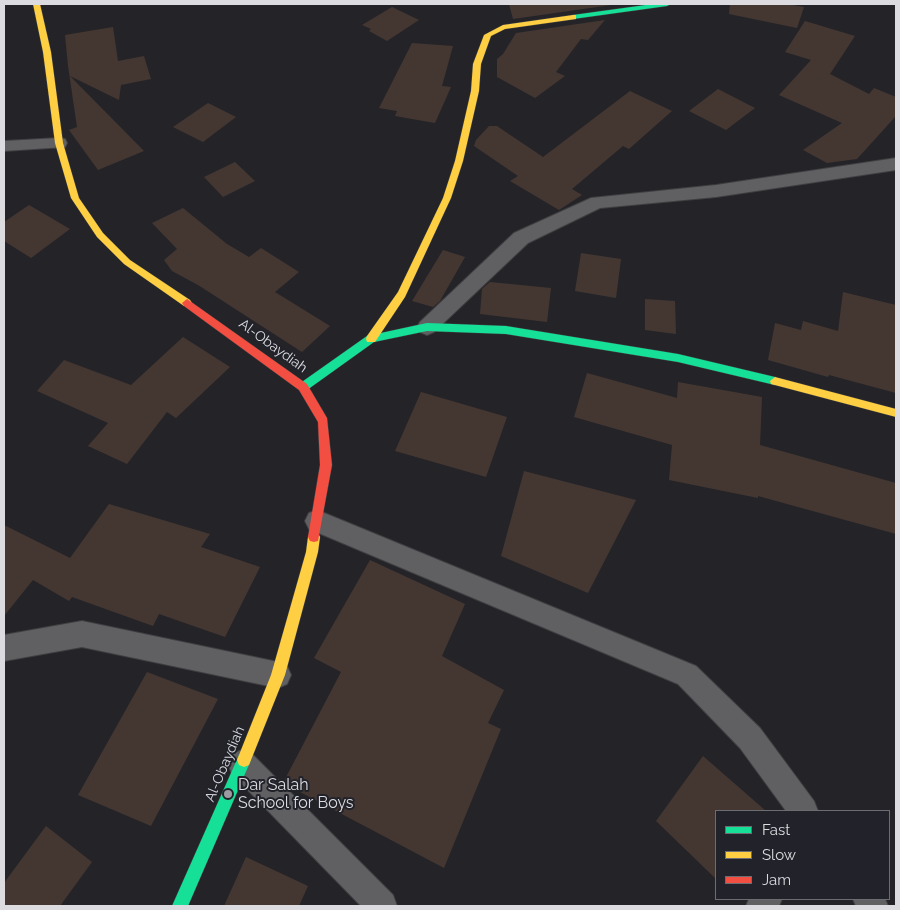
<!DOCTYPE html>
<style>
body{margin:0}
#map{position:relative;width:900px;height:910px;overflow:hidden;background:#242428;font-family:Raleway,sans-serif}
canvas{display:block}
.frame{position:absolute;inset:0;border:5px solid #dbdbe0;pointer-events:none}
.legend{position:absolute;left:715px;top:810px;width:175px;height:90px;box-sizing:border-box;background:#22232a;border:1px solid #6c6d73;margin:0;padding:6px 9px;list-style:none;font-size:15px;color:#dbdbe0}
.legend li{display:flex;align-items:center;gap:10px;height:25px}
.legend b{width:25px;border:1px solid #6c6d73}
</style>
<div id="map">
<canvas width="900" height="910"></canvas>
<div class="frame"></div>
<ul class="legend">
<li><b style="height:6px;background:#16e098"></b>Fast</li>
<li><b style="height:6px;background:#ffcf43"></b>Slow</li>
<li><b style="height:6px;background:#f24e42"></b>Jam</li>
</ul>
</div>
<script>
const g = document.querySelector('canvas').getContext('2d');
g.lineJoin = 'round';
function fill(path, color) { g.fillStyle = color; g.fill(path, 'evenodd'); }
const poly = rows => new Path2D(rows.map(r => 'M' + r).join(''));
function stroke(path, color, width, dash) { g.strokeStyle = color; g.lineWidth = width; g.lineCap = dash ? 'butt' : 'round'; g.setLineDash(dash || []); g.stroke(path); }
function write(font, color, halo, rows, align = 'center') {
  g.font = font + ' Raleway,sans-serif'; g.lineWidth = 4; g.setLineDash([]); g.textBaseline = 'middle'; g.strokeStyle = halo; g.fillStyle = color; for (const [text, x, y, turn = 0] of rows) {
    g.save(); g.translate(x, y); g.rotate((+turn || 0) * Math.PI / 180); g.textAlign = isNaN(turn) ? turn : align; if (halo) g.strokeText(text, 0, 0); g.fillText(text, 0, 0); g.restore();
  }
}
const building = poly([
 [509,4,618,4,513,19],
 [730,4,787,4,804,7,797,28,729,14],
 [392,7,419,20,387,41,369,31,371,29,362,25],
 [605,20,588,40,581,39,556,72,565,76,535,98,497,77,497,59,503,54,516,33],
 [805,21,855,36,830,74,869,94,874,88,896,97,896,116,857,159,827,163,803,150,842,123,779,95,811,60,785,52],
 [113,27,118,61,144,56,151,79,121,85,119,100,70,76,144,151,98,170,69,130,77,127,68,66,65,35],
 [412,43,453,46,442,86,451,87,435,123,395,116,397,111,379,108],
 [718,89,755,108,726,130,689,111],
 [630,91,672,111,629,149,623,146,572,189,582,195,559,210,510,181,518,176,474,146,476,140,489,126,497,126,543,157],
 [208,103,236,117,203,142,173,127],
 [235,162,255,181,223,197,204,177],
 [29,205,70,229,31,258,4,241,4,222],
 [183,208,227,244,249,257,261,248,299,272,275,292,330,326,302,352,198,285,172,271,164,260,177,249,152,223],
 [443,250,465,257,440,301,433,307,412,301],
 [581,253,621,259,616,298,575,291],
 [490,282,551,288,547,322,480,314,482,289],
 [843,292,896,305,896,393,829,375,828,377,768,360,775,323,801,330,803,321,838,331],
 [645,299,675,301,676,334,645,330],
 [183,337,230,367,176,418,167,412,127,464,88,446,108,423,37,391,64,360,131,385],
 [587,373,677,398,678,382,762,397,760,445,896,483,896,534,758,496,758,498,669,480,672,445,574,417],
 [421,392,507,417,486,477,395,451],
 [524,471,636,500,588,593,501,556],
 [109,504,210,534,201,547,260,567,225,637,159,614,153,626,72,597,69,601,33,580,4,616,4,525,70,558],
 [370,560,465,604,442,656,504,690,488,723,501,729,444,868,283,783,341,672,314,658],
 [147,672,218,699,151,826,78,795],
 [703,756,766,811,716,811,716,879,656,821],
 [46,826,92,862,60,906,4,906,4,883],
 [246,857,308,886,299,906,224,906]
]);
const street = poly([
 [59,138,65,139,67,143,65,147,4,151,4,141,59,138],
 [896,158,896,170,716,197,600,208,528,243,434,332,427,335,420,332,417,327,420,322,514,233,591,198,716,185,896,158],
 [317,510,696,666,760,728,814,801,818,811,786,811,740,748,678,684,309,529,305,521,309,513,317,510],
 [82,621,278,662,287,666,291,675,287,684,278,688,82,647,4,661,4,635,82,621],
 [242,750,252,754,393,895,397,906,361,906,232,774,228,764,232,754,242,750],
 [749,899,782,899,779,906,746,906,749,899],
 [853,899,885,899,888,906,856,906,853,899]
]);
const fast = poly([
 [653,4,671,4,667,6,573,19,569,17,573,15,653,4],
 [427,323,506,326,678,354,775,377,780,381,775,385,678,362,506,334,427,331,374,342,307,390,303,391,298,387,299,384,367,336,427,323],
 [244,753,249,755,251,760,188,906,172,906,239,755,244,753]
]);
const slow = poly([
 [33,4,40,4,51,52,63,143,79,198,103,233,130,260,190,300,192,303,190,306,184,306,124,264,97,237,71,198,55,143,43,52,33,4],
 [573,15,576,15,576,19,505,29,491,36,481,64,479,91,463,161,451,198,405,297,375,342,367,342,366,339,367,336,398,292,443,198,455,161,471,91,473,64,484,35,503,25,573,15],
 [775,377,896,409,896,417,771,384,770,381,775,377],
 [314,532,318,533,320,537,318,552,285,675,249,765,244,767,239,765,237,760,271,675,306,552,308,537,310,533,314,532]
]);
const jam = poly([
 [187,299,307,384,327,418,332,465,318,541,314,542,310,541,308,537,320,465,318,422,299,390,184,306,182,303,187,299]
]);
const markers = [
 [228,794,5,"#9b9ba0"]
];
const streetNames = [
 ["Al-Obaydiah",273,346,36],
 ["Al-Obaydiah",225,764,-67]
];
const nearPoinames = [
 ["Dar Salah",238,785],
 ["School for Boys",238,803]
];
fill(building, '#443732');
stroke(street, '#3f3f42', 2);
stroke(fast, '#3f3f42', 1);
stroke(slow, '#3f3f42', 1);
stroke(jam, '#3f3f42', 1);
fill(street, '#606063');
fill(fast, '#16e098');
fill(slow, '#ffcf43');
fill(jam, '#f24e42');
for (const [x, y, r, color] of markers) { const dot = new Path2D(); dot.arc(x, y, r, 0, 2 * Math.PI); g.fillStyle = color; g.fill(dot); stroke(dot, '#22232a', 2); }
write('14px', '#dbdbe0', '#22232a', streetNames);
write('16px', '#dbdbe0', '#22232a', nearPoinames, 'left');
</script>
